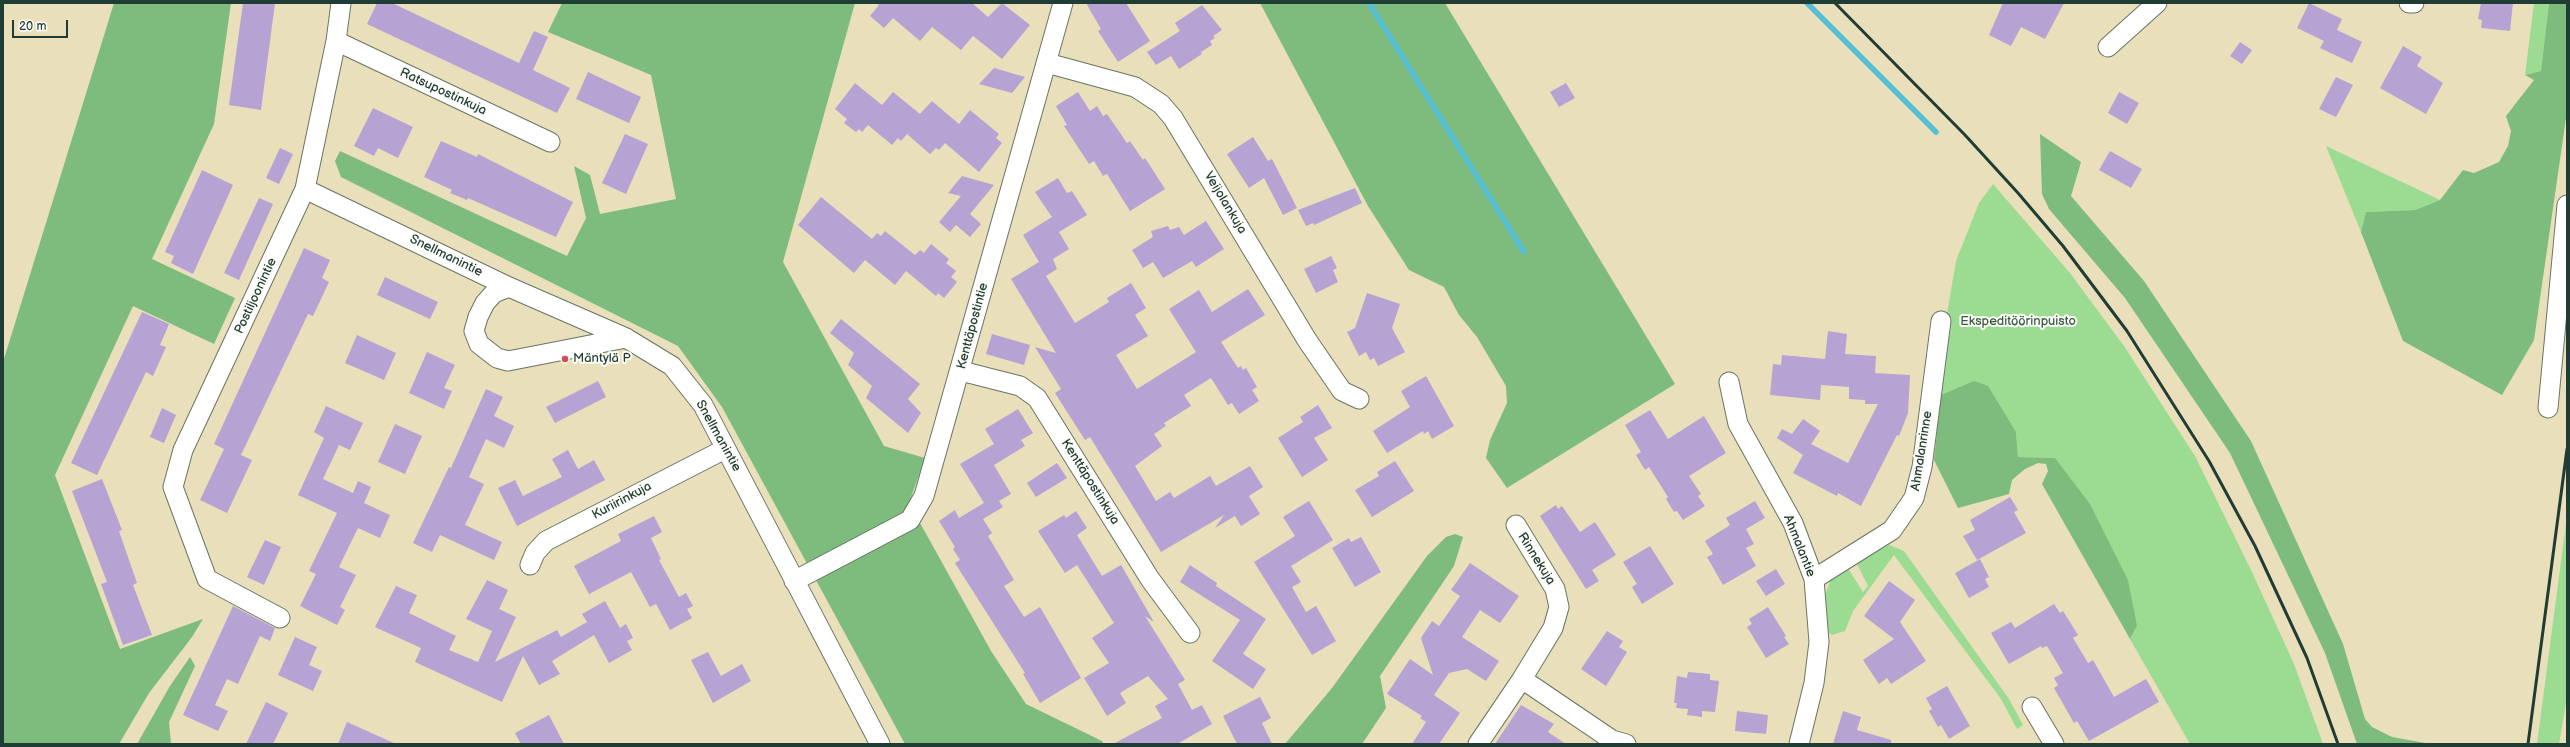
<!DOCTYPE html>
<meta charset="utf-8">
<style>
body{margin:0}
#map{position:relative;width:2570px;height:747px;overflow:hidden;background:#e9dfba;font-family:"Balsamiq Sans",sans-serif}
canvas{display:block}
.frame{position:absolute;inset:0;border:4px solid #1f3d34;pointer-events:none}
.scale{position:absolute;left:12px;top:20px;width:56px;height:18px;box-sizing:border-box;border:2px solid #1f3d34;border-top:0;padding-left:5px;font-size:12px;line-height:14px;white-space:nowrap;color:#1f3d34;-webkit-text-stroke:3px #fdfcf7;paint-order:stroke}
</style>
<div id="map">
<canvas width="2570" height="747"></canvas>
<div class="frame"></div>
<div class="scale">20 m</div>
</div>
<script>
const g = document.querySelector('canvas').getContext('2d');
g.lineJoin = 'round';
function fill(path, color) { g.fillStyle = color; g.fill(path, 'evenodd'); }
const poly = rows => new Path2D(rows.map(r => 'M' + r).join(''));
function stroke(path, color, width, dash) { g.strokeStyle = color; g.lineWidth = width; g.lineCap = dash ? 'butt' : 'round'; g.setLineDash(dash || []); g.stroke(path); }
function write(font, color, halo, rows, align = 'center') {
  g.font = font + ' "Balsamiq Sans",sans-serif'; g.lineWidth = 4; g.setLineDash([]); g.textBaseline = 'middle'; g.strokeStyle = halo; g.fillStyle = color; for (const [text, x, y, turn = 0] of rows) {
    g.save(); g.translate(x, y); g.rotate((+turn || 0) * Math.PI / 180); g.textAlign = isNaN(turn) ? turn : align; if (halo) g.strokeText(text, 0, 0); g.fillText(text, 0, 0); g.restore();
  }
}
const green = poly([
 [2534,3,2549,3,2541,71,2525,75],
 [2326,146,2440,200,2415,210,2366,212,2361,232],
 [1993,184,2070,273,2124,346,2195,456,2252,572,2294,664,2323,744,2190,744,2130,639,2137,626,2055,458,2018,457,2016,432,1941,395,1940,355,1956,261,1979,203],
 [2567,516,2567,697,2559,744,2537,744],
 [1889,545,1904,551,2009,699,2023,725,2017,729,2001,699,1894,555,1853,611,1845,631,1832,635,1826,631,1825,596,1830,581,1844,569,1849,570,1863,592,1868,586,1856,562]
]);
const forest = poly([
 [114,3,231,3,214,124,152,259,235,298,214,344,133,306,55,475,120,649,203,619,192,637,149,693,119,744,3,744,3,362],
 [562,3,855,3,783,262,884,446,925,458,909,503,991,651,1026,704,1102,741,1104,744,905,744,722,407,678,346,341,177,335,161,340,151,567,256,586,218,574,166,590,175,600,214,676,199,651,75,548,32],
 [1260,3,1445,3,1675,384,1507,488,1486,458,1490,440,1507,403,1506,386,1477,337,1459,315,1444,287,1409,270,1368,206],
 [2549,3,2567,3,2567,111,2534,340,2502,395,2403,341,2361,232,2366,212,2415,210,2440,200,2463,170,2474,173,2499,162,2508,146,2511,131,2506,116,2534,80,2525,75,2541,71],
 [2040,134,2081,162,2071,196,2144,281,2251,441,2343,644,2365,719,2372,727,2392,737,2431,744,2357,744,2325,653,2230,453,2125,298,2049,209,2042,194],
 [1974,381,1988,386,2016,432,2018,457,2055,458,2090,504,2128,580,2137,626,2130,639,2042,484,2048,471,2046,464,2038,463,2025,469,2012,480,2009,494,1958,508,1934,460,1941,395],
 [1455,534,1463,537,1454,566,1380,676,1386,708,1362,744,1285,744,1332,688,1427,556,1446,537],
 [190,657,195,666,169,722,171,744,137,744,170,686]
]);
const stream = poly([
 [1369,3,1524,252],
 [1807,3,1936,132]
]);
const building = poly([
 [243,3,275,3,261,110,229,105],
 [377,3,392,3,519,63,534,31,548,37,533,70,570,88,557,113,367,24],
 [876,3,972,3,988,17,1002,3,1030,25,1002,59,973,36,961,50,932,27,920,41,893,18,884,28,870,16,879,5],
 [1086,3,1126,3,1150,41,1118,62,1098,31,1101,29],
 [2003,3,2064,3,2045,39,2021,27,2011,46,1989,35],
 [2309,3,2342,19,2337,30,2362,42,2352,63,2320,48,2324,41,2297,28],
 [2481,3,2513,3,2510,31,2481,28,2482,20,2478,19],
 [1202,5,1222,30,1213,36,1215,38,1210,41,1212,45,1201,52,1202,54,1179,69,1171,56,1156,65,1147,52,1180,31,1175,23],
 [2240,42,2252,50,2242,64,2230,56],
 [2403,46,2422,57,2417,66,2443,83,2426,114,2380,88],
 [994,68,1025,77,1012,93,979,84],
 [588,72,641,97,629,123,576,99],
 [2336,77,2353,85,2336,117,2319,109],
 [855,83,882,105,893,92,920,114,932,101,959,124,970,110,999,134,996,138,1002,143,979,172,945,143,939,150,936,148,930,154,907,134,901,141,898,138,892,145,868,125,862,132,859,129,856,132,844,123,847,119,835,109],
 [1566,83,1575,98,1559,107,1550,92],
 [1078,92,1090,111,1097,106,1103,116,1107,114,1127,143,1130,141,1143,160,1145,158,1165,189,1130,211,1107,174,1103,176,1094,161,1089,164,1064,126,1067,125,1056,106],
 [2119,92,2139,103,2127,124,2108,113],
 [373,108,413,127,398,158,378,148,374,156,354,146],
 [625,134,648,144,626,194,602,183],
 [1253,137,1268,161,1272,159,1297,208,1283,215,1264,178,1249,188,1227,154],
 [441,141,477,157,478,154,573,202,556,237,468,198,467,200,450,193,452,190,424,177],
 [280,148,293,154,279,184,266,178],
 [2110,151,2142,169,2131,188,2099,170],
 [202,170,233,185,193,274,171,263,174,256,165,252],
 [962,176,994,185,970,214,981,224,970,237,956,225,950,232,939,222,961,196,948,193],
 [1058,178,1067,193,1072,191,1087,215,1059,232,1069,249,1053,259,1057,269,1046,276,1075,323,1109,302,1107,298,1131,283,1146,308,1135,315,1148,336,1116,355,1137,389,1196,352,1169,309,1199,290,1212,312,1248,289,1265,315,1221,342,1238,368,1241,366,1243,370,1246,368,1257,387,1252,390,1259,401,1239,414,1232,403,1228,405,1211,378,1184,395,1191,406,1164,423,1166,426,1154,434,1162,446,1135,466,1156,501,1170,492,1174,498,1210,476,1216,486,1250,466,1263,487,1249,496,1260,514,1241,526,1235,516,1215,528,1224,515,1161,552,1090,437,1085,440,1055,393,1061,389,1035,347,1056,353,1011,279,1039,262,1023,235,1052,217,1035,192],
 [1355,188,1362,203,1314,225,1313,223,1306,226,1298,210],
 [821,197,872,239,877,233,881,236,885,231,915,255,920,250,924,253,931,244,949,259,946,263,956,271,951,277,957,282,944,298,938,293,936,296,906,271,895,285,865,260,854,273,798,225],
 [259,198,273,204,239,280,224,273],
 [1206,221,1224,249,1196,267,1192,261,1163,278,1153,262,1143,268,1132,250,1153,237,1151,231,1168,226,1170,230,1179,227,1184,235],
 [304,248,330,260,322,278,329,282,313,316,308,314,241,455,252,460,227,513,200,500,224,449,214,444],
 [1331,256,1337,268,1333,270,1338,282,1316,293,1304,269],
 [385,277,438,302,430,319,377,295],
 [1367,293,1400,304,1392,328,1405,352,1378,366,1374,358,1370,360,1366,352,1359,356,1347,332,1355,328],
 [142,312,169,324,160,345,166,347,153,376,146,372,97,475,71,463],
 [841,319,920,384,908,399,921,413,908,433,866,398,872,386,848,365,854,353,830,333],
 [1828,331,1847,334,1845,354,1876,356,1875,373,1910,375,1908,413,1899,436,1897,435,1861,506,1838,493,1837,496,1793,473,1803,455,1777,438,1782,429,1792,434,1803,419,1820,431,1811,444,1848,463,1878,404,1865,404,1865,400,1849,399,1849,387,1821,385,1820,400,1770,395,1773,364,1781,365,1782,355,1825,359],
 [992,334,1030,345,1024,365,986,354],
 [357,335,396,353,384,380,345,363],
 [427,352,455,365,444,388,452,391,444,409,409,393],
 [1426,376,1454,426,1432,439,1428,431,1424,434,1423,431,1387,453,1373,431,1410,407,1401,391],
 [598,381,606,397,555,423,546,407],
 [486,389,503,397,494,416,514,426,504,448,486,439,469,477,484,484,465,525,502,542,494,560,440,535,432,552,413,543,449,467,451,468],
 [1318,405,1332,428,1314,438,1328,460,1302,477,1278,438,1303,422,1300,417],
 [326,406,363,423,350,450,339,445,323,479,353,493,358,481,371,487,364,503,390,515,380,538,358,528,339,567,356,575,340,607,345,610,337,625,300,606,316,574,309,571,337,513,298,495,324,438,314,432],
 [162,408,176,415,164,443,150,437],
 [1018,409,1033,433,1021,440,1025,446,994,465,1011,494,999,501,1003,507,983,519,992,533,988,536,1014,580,1004,586,1024,617,1040,607,1081,678,1040,703,1023,674,1025,673,955,563,960,560,953,549,955,547,939,521,955,510,959,518,984,503,960,464,994,444,985,429],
 [1650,410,1668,439,1704,416,1726,453,1689,476,1701,494,1698,496,1705,506,1683,520,1677,511,1674,512,1666,499,1668,497,1649,467,1645,470,1636,455,1641,452,1625,425],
 [395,424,422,436,405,474,378,462],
 [568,450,578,469,594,460,605,480,517,526,498,488,515,480,523,496,562,477,552,459],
 [1395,461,1414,491,1372,517,1355,490,1379,476,1377,472],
 [1057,463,1067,478,1036,497,1027,483],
 [102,479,122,530,119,531,137,583,133,585,152,635,123,645,101,584,107,582,72,491],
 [2010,497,2018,510,2014,512,2026,533,1977,560,1963,536,1975,530,1970,520],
 [1309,501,1333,540,1291,566,1301,582,1292,587,1306,612,1316,606,1336,641,1312,655,1254,562,1295,536,1283,517],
 [1755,501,1765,518,1746,529,1754,544,1746,548,1756,566,1723,585,1707,557,1713,554,1705,541,1730,525,1726,518],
 [1556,505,1558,509,1562,506,1580,532,1595,522,1616,555,1592,570,1599,581,1586,589,1540,516],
 [1076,511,1087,528,1077,535,1102,576,1121,565,1154,622,1145,616,1185,680,1178,684,1192,710,1202,705,1212,724,1177,744,1113,744,1162,718,1155,706,1168,699,1148,676,1120,693,1126,703,1107,716,1084,678,1109,663,1092,638,1114,623,1077,565,1065,573,1038,531,1064,515,1066,518],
 [654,516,662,532,651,538,661,559,659,560,679,597,686,593,693,606,687,609,692,618,670,630,656,604,650,607,631,572,589,594,574,566,621,541,618,534],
 [1361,537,1381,572,1355,587,1332,548,1349,538,1351,542],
 [265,540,281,547,264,585,247,577],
 [1650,546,1674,584,1642,604,1632,587,1637,584,1623,562],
 [1980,559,1989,577,1985,579,1989,587,1969,598,1955,573],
 [1470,563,1519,596,1500,623,1480,610,1462,637,1499,661,1486,681,1467,669,1449,673,1434,695,1460,713,1439,744,1412,744,1426,722,1420,718,1422,716,1387,694,1410,659,1433,675,1421,638,1432,621,1439,626,1460,596,1451,590],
 [1190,565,1217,583,1216,586,1266,619,1243,654,1266,669,1253,689,1212,661,1240,620,1180,582],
 [1776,569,1785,584,1766,596,1756,581],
 [487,580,508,590,499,609,516,617,495,662,557,630,561,637,587,622,582,614,605,601,620,628,626,624,633,638,627,641,632,650,609,663,594,635,552,661,560,674,539,685,523,656,502,702,415,662,421,648,375,627,396,586,417,595,409,613,456,636,449,650,478,662,492,631,466,619],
 [1889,581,1915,600,1900,622,1926,661,1891,684,1887,678,1879,684,1863,660,1894,639,1864,616],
 [2054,604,2060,613,2063,611,2078,635,2073,638,2088,663,2093,660,2114,697,2146,679,2159,702,2089,741,2077,721,2074,723,2054,688,2058,685,2054,678,2063,673,2047,646,2042,648,2041,646,2009,664,1991,633,2011,622,2015,628],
 [233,606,275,628,270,641,260,636,238,684,227,679,215,705,228,711,218,731,183,715],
 [1768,607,1786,636,1784,637,1789,644,1766,658,1747,627,1752,624,1749,619],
 [1607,631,1623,641,1619,647,1627,652,1606,686,1581,669],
 [295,637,317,647,309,665,322,671,313,691,278,675],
 [708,652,721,676,742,664,751,681,713,703,691,660],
 [1688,672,1710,674,1710,680,1719,681,1715,712,1702,711,1702,717,1687,715,1688,709,1676,708,1677,703,1674,703,1677,676,1687,678],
 [1947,686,1970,726,1949,739,1941,725,1938,727,1929,711,1932,709,1926,698],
 [1260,697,1271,718,1262,723,1272,744,1237,744,1223,716],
 [266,702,288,713,273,744,246,744],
 [1521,705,1554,724,1548,732,1566,744,1495,744],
 [1737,711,1768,715,1766,734,1735,731],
 [1843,711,1861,717,1857,730,1891,740,1891,744,1833,744],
 [549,715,564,744,521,744,515,733],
 [347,722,396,744,338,744]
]);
const minor = poly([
 [2409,3,2414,3],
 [336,41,550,142],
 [2108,47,2157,3],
 [1047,63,1135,87,1161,104,1173,118,1307,340,1342,391,1359,399],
 [305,189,509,287,626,338,672,366,703,405,880,744],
 [509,287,494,293,485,303,478,317,474,331,479,344,497,358,508,361,626,338],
 [961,371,1020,386,1037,398,1150,579,1190,633],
 [1729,382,1738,424,1793,523,1814,579,1819,642,1814,683,1799,744],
 [2548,408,2567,205],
 [1516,525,1555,589,1559,607,1553,628,1522,679,1612,740,1626,744],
 [530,565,535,553,546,541,725,449],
 [1814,579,1892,530,1914,498,1922,467,1941,321],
 [794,581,910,520,924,496,1063,3],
 [280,618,207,579,173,487,183,450,305,189,336,41,341,3],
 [2032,707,2054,744],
 [1478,744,1522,679]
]);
const rail = poly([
 [1835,3,1965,135,2018,193,2063,246,2127,331,2209,461,2255,546,2307,658,2338,744],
 [2528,744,2567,449]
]);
const markers = [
 [565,359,4,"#d1495b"]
];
const streetNames = [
 ["Ratsupostinkuja",443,92,25],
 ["Veijolankuja",1225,203,59],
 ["Snellmanintie",446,256,26],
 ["Postiljoonintie",256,296,-65],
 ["Kenttäpostintie",973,326,-75],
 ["Snellmanintie",718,436,61],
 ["Ahmalanrinne",1922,451,-81],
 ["Kenttäpostinkuja",1090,482,58],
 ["Kuriirinkuja",622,501,-28],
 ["Ahmalantie",1799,546,68],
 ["Rinnekuja",1536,559,58]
];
const parkNames = [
 ["Ekspeditöörinpuisto",2018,322]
];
const poiNames = [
 ["Mäntylä P",573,359]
];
fill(green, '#9cdc92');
fill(forest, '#7dbc7c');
stroke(stream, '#57bfd5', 5.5);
fill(building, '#b6a3d3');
stroke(minor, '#667663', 21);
stroke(minor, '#fff', 19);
stroke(rail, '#1f3d34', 3);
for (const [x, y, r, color] of markers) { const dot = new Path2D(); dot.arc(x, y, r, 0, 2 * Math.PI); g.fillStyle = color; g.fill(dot); stroke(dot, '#fdfcf7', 1.5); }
write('13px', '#1f3d34', '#fdfcf7', streetNames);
write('13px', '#385d47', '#fdfcf7', parkNames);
write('13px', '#1f3d34', '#fdfcf7', poiNames, 'left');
</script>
